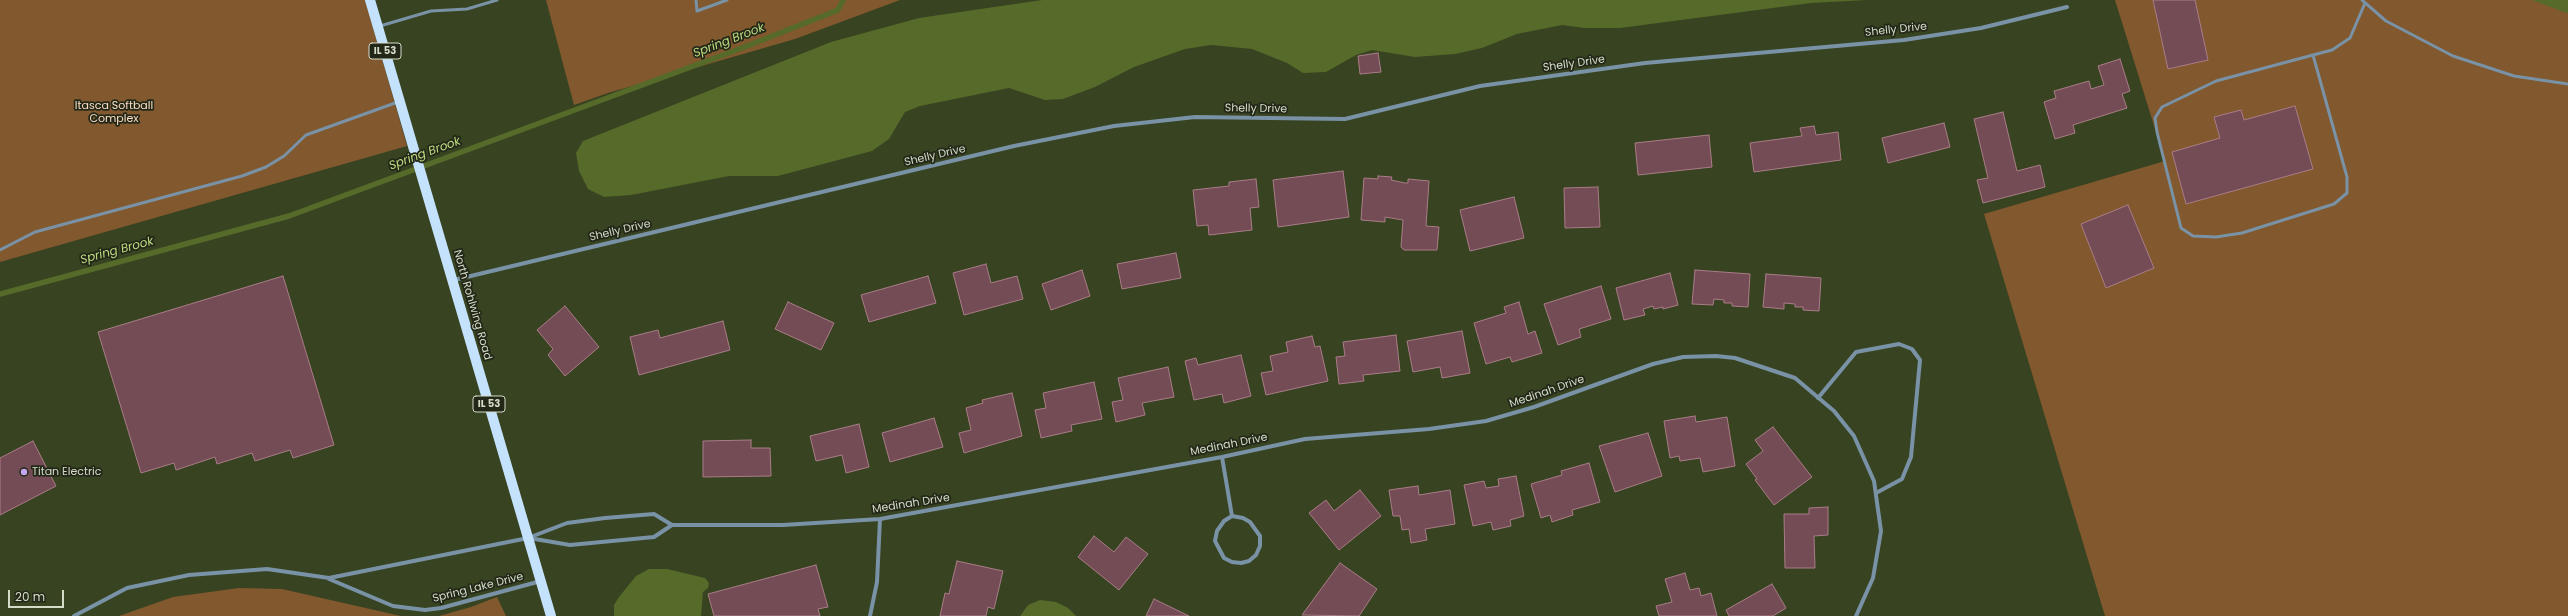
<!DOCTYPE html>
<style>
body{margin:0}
#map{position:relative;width:2568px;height:616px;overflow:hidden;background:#384321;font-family:Poppins,sans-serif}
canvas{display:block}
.scale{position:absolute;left:8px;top:590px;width:56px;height:18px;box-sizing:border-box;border:2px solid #d4dcc8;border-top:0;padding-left:5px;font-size:12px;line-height:14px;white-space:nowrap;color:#d4dcc8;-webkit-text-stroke:3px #222718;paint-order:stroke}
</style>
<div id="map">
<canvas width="2568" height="616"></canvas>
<div class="scale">20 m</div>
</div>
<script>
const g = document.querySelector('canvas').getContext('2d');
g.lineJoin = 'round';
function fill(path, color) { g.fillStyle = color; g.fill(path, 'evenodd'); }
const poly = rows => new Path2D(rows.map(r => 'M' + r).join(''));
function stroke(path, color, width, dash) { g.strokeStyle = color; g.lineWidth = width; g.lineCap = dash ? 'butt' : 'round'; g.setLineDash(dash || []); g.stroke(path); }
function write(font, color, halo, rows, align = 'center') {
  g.font = font + ' Poppins,sans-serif'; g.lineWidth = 3.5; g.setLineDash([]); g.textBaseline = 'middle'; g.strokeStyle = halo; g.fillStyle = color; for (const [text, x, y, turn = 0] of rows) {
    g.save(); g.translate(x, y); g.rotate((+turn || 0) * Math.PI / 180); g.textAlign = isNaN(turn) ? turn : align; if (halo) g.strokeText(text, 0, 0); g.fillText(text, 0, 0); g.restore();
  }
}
const green = poly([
 [0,0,365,0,407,146,0,262],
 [546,0,900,0,795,39,608,93,574,105],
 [2115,0,2568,0,2568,616,2105,616,1984,214,2165,161],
 [239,588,282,589,401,616,119,616,173,597],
 [497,597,506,616,439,616,471,607]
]);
const water = poly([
 [1042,0,1867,0,1811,3,1620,28,1584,28,1562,25,1517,34,1482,48,1455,54,1415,57,1372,50,1356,55,1326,72,1303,73,1287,63,1252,49,1211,45,1185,49,1134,67,1095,87,1063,99,1045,100,1009,88,920,106,905,112,889,139,872,151,778,176,729,176,631,195,604,197,588,189,579,171,576,153,583,141,831,42,919,18],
 [2532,0,2568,0,2568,13,2564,12],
 [649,569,667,569,705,578,709,583,708,588,703,592,701,616,614,616,614,605,619,597,636,576],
 [1040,600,1056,602,1068,608,1076,616,1020,616,1028,605]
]);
const stream = poly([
 [0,294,289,216,742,48,838,10,843,0]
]);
const building = poly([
 [2153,0,2195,0,2208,60,2168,69,2153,0],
 [1378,53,1381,72,1360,74,1358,56,1378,53],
 [2120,59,2130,91,2122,94,2127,108,2073,125,2075,133,2055,139,2044,102,2056,98,2054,91,2089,81,2091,89,2104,85,2098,66,2120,59],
 [2295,106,2313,169,2186,204,2172,152,2220,138,2214,117,2241,110,2244,120,2295,106],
 [2003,112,2017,171,2040,165,2045,187,1983,203,1977,180,1988,178,1974,119,2003,112],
 [1944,123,1950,147,1888,163,1882,138,1944,123],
 [1814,126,1816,135,1838,132,1841,160,1754,172,1750,143,1802,136,1800,128,1814,126],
 [1709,135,1712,167,1638,175,1635,143,1709,135],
 [1343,171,1349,217,1278,227,1273,180,1343,171],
 [1378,176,1392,177,1391,180,1405,183,1408,183,1408,179,1429,181,1426,226,1439,227,1437,250,1404,250,1401,247,1403,220,1385,217,1385,222,1361,220,1364,178,1378,179,1378,176],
 [1256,179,1259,207,1250,208,1252,230,1209,235,1208,225,1197,226,1193,190,1229,186,1229,182,1256,179],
 [1598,187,1600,227,1565,228,1564,188,1598,187],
 [1514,197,1524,238,1470,251,1460,210,1514,197],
 [2128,205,2154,268,2106,288,2081,224,2128,205],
 [1176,253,1181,278,1122,289,1117,264,1176,253],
 [986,264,991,283,1017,276,1023,299,964,315,953,273,986,264],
 [1082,270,1090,296,1051,310,1042,284,1082,270],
 [1695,270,1750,274,1748,307,1732,306,1732,303,1724,303,1724,300,1714,299,1713,305,1692,304,1695,270],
 [1670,273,1678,305,1663,309,1663,307,1654,309,1653,306,1643,309,1645,315,1624,320,1616,288,1670,273],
 [1766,274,1821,278,1819,311,1803,310,1803,307,1795,307,1795,304,1784,303,1784,309,1763,307,1766,274],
 [283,276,334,445,293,458,290,450,255,461,252,453,217,464,215,457,176,470,174,463,141,473,98,332,283,276],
 [928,276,936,303,869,322,861,295,928,276],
 [1601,286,1611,319,1579,329,1581,337,1558,345,1544,304,1601,286],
 [788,302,834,323,821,350,775,329,788,302],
 [1519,302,1528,334,1535,331,1542,353,1512,362,1510,357,1486,364,1474,323,1506,313,1504,307,1519,302],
 [565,306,599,347,565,376,548,355,553,349,537,330,565,306],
 [723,321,730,350,639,375,630,337,658,330,660,338,723,321],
 [1462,331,1470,373,1442,378,1440,367,1413,372,1407,341,1462,331],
 [1396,335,1400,371,1363,375,1364,381,1339,384,1336,357,1345,356,1343,342,1396,335],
 [1312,336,1315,347,1320,346,1328,381,1266,395,1261,373,1273,371,1270,356,1288,352,1286,342,1312,336],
 [1241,355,1251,396,1224,403,1222,394,1194,400,1185,361,1196,358,1198,365,1241,355],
 [1168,367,1174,397,1142,403,1145,415,1116,422,1112,402,1123,400,1118,378,1168,367],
 [1094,382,1102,419,1071,425,1072,431,1041,438,1035,410,1046,408,1043,393,1094,382],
 [1012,393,1022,436,964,453,959,433,971,430,966,408,983,403,982,400,1012,393],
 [1695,416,1696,422,1727,417,1735,466,1703,472,1700,458,1680,461,1679,456,1670,458,1664,421,1695,416],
 [934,418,943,447,890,462,882,433,934,418],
 [859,424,869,467,846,473,842,455,816,461,810,436,859,424],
 [1773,427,1812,477,1774,505,1755,480,1757,479,1746,464,1763,451,1755,440,1773,427],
 [1648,433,1662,476,1615,492,1599,446,1648,433],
 [751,440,751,448,770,448,771,476,703,477,703,441,751,440],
 [33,441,56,486,0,515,0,458,33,441],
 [1589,463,1600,502,1572,510,1573,515,1552,522,1550,515,1541,518,1531,484,1562,475,1561,471,1589,463],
 [1516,476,1524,516,1510,520,1511,526,1493,530,1491,522,1473,526,1464,485,1484,481,1486,488,1499,486,1498,479,1516,476],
 [1418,486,1419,495,1450,490,1455,524,1425,529,1427,540,1411,543,1409,529,1402,530,1400,516,1393,516,1389,490,1418,486],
 [1360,490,1381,516,1339,550,1309,513,1326,500,1334,511,1360,490],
 [1828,507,1828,535,1814,536,1815,568,1785,568,1784,514,1809,514,1809,508,1828,507],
 [1094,536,1114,552,1126,537,1148,554,1119,590,1078,557,1094,536],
 [957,561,1003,571,994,609,988,607,986,616,940,616,945,593,949,594,957,561],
 [1340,563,1377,589,1359,616,1302,615,1340,563],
 [816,565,828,607,818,609,820,616,714,616,708,594,816,565],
 [1685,573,1690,590,1699,588,1701,596,1711,593,1717,616,1659,616,1656,606,1672,602,1665,579,1685,573],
 [1772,584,1786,608,1773,616,1729,616,1726,610,1772,584],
 [1154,599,1189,616,1146,616,1154,599]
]);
const lane = poly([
 [696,0,697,11,727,0],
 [2362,0,2386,21,2453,56,2514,76,2568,84],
 [380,26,431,11,467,9,497,0],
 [2313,55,2347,177,2347,193,2334,204,2242,233,2216,237,2193,236,2181,228,2157,132,2155,118,2162,107,2216,81,2313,55,2332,50,2350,38,2365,3],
 [0,250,35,232,242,176,266,167,284,156,306,135,398,102]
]);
const street = poly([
 [454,280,1014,146,1114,126,1195,117,1345,119,1480,86,1645,63,1904,40,1981,28,2067,7],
 [1818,398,1856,352,1899,344,1912,349,1920,360,1911,457,1902,479,1876,493],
 [1222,457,1232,516,1224,521,1217,531,1215,541,1224,558,1232,562,1241,563,1249,561,1256,555,1260,546,1260,536,1250,522,1243,518,1232,516],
 [529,538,570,545,654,537,672,525],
 [329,579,393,606,425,610,441,608,541,581],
 [74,616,127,588,189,575,267,569,329,578,528,538,567,523,605,518,654,514,672,525,783,525,880,519,1222,457,1305,439,1429,429,1486,421,1534,407,1653,364,1683,357,1716,356,1735,358,1795,378,1834,411,1854,436,1874,481,1881,531,1873,578,1856,616],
 [870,616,877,582,880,519]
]);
const primary = poly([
 [370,0,551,616]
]);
const markers = [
 [24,472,4,"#c6a6f0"]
];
const shields = [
 [385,51,32],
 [489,404,32]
];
const shieldNames = [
 ["IL 53",385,51],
 ["IL 53",489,404]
];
const streetNames = [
 ["Shelly Drive",1896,30,-6],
 ["Shelly Drive",1574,64,-8],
 ["Shelly Drive",1256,109,1],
 ["Shelly Drive",935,156,-13],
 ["Shelly Drive",620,231,-13],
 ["North Rohlwing Road",472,305,74],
 ["Medinah Drive",1547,392,-19],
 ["Medinah Drive",1229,445,-11],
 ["Medinah Drive",911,504,-9],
 ["Spring Lake Drive",478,588,-14]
];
const parkNames = [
 ["Itasca Softball",114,106],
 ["Complex",114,119]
];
const poiNames = [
 ["Titan Electric",32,472]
];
const waterNames = [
 ["Spring Brook",729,41,-21],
 ["Spring Brook",425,154,-20],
 ["Spring Brook",117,251,-15]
];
fill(green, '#82582e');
fill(water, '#566a29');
stroke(stream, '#566a29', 5.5);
fill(building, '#744c55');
stroke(building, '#a97d87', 1);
stroke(lane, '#7992a6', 3);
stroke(street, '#7992a6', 4);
stroke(primary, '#c4e2fc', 10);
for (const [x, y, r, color] of markers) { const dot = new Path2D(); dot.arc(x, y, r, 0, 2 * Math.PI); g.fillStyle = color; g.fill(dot); stroke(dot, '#222718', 1.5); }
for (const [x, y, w] of shields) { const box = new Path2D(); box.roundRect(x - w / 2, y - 8, w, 16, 3); g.fillStyle = '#222718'; g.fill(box); stroke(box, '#d4dcc8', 1); }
write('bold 10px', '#d4dcc8', null, shieldNames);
write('11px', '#d4dcc8', '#222718', streetNames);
write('11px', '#fbddc2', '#222718', parkNames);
write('11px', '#d4dcc8', '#222718', poiNames, 'left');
write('italic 12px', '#bedc80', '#222718', waterNames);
</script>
